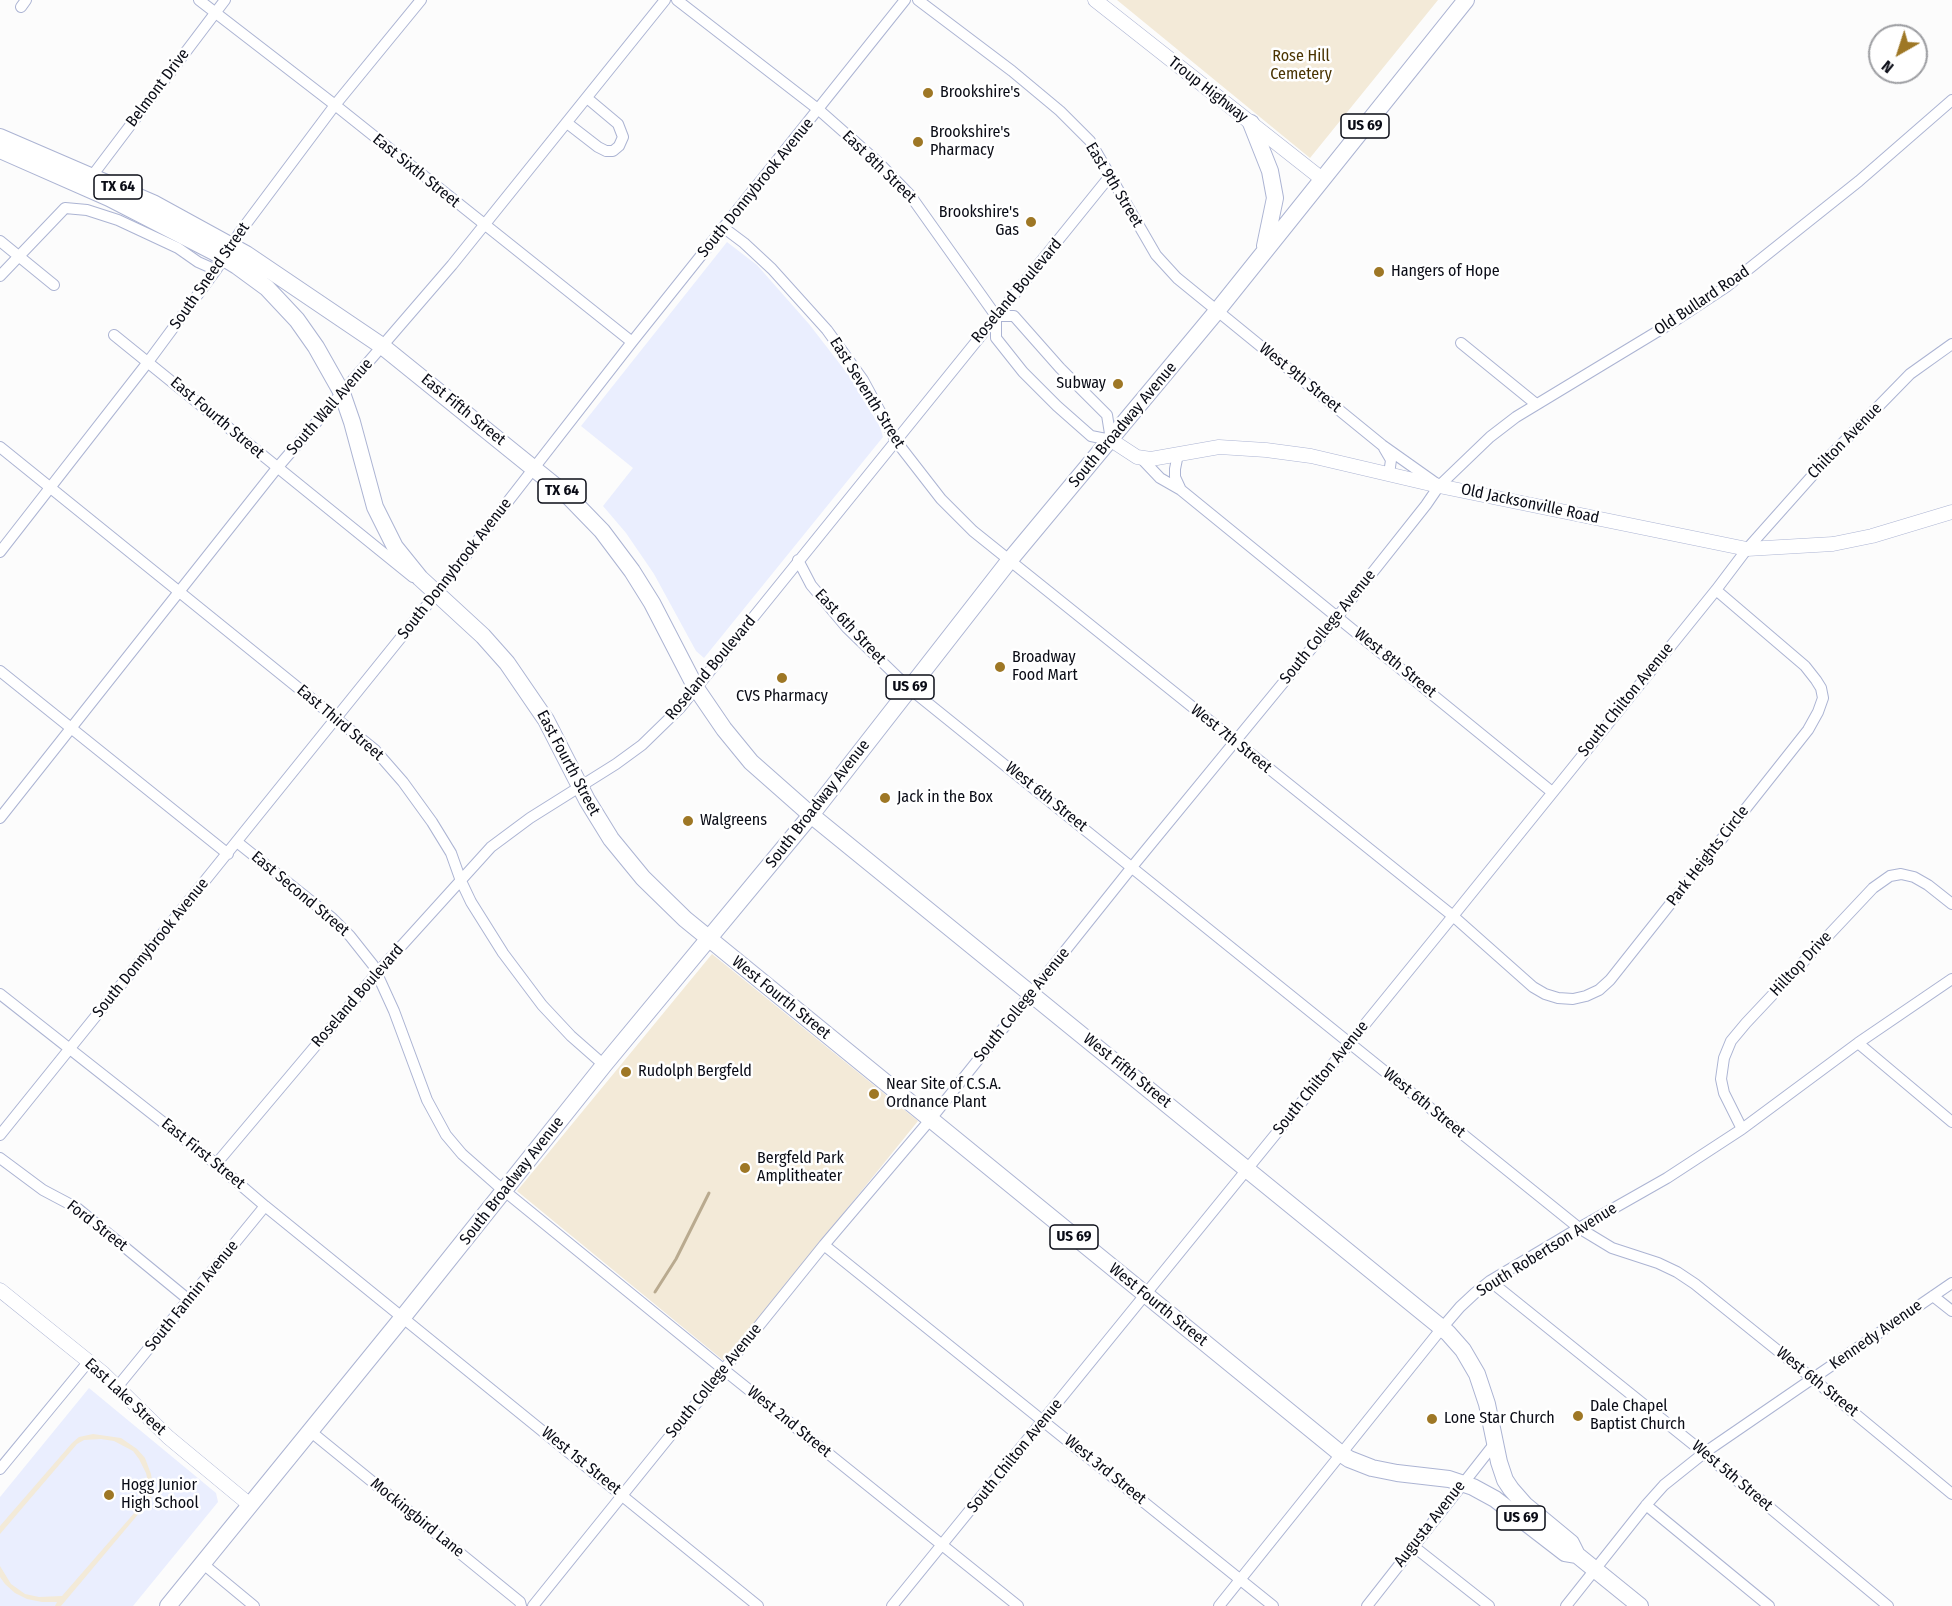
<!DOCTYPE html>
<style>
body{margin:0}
#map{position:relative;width:1952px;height:1606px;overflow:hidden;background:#fcfcfc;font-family:"Fira Sans Condensed",sans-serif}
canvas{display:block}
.north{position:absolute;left:1868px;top:24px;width:60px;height:60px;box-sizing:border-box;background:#fff;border:2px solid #9d9ea2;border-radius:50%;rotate:219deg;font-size:16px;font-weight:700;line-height:24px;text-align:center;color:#0a0c16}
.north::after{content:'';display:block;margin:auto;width:21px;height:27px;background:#9e7725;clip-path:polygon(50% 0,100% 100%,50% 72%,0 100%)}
</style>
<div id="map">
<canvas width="1952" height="1606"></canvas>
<div class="north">N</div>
</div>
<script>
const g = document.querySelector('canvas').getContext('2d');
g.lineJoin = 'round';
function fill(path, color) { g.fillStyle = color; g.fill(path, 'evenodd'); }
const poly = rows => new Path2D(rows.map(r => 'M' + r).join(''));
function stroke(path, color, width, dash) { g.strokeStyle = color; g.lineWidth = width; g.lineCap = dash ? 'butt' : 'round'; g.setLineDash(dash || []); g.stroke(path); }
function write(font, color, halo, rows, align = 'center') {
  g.font = font + ' "Fira Sans Condensed",sans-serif'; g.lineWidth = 5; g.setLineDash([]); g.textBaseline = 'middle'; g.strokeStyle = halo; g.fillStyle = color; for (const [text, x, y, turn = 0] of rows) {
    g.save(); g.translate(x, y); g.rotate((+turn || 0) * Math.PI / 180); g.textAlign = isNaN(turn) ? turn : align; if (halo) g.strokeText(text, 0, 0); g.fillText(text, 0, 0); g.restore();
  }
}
const built = poly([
 [727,242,757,265,809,324,850,377,880,427,883,437,704,658,696,651,654,574,626,533,603,506,633,468,581,426],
 [89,1388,216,1493,218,1502,133,1606,0,1606,0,1497]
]);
const green = poly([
 [1117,0,1438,0,1310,158],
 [712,954,918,1121,724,1361,517,1191],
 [93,1434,121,1438,137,1449,145,1458,151,1474,153,1487,151,1499,61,1606,55,1606,57,1602,42,1602,27,1599,15,1593,5,1584,0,1577,0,1566,11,1584,25,1594,39,1597,62,1596,143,1503,148,1495,149,1486,146,1473,139,1459,133,1451,114,1441,101,1439,84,1440,77,1444,0,1534,0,1526,72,1443,79,1437]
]);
const stream = poly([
 [655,1292,676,1259,709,1193]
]);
const street = poly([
 [199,0,335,105,632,342],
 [677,0,819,110,879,163,910,195,996,316,996,338,1023,372,1057,406,1091,436,1111,440,1107,415,1060,368,1014,316,996,316],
 [918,0,1012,71,1060,111,1090,141,1156,255,1177,278,1382,445,1437,484],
 [21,7,26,0],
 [567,123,598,147,606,151,613,151,619,146,623,137,618,124,587,98],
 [92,176,225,0],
 [724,228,744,243,772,269,827,330,863,380,896,441,941,499,973,531,1453,916,1533,987,1545,994,1558,998,1573,999,1586,996,1599,990,1610,980,1808,730,1818,712,1823,698,1821,688,1816,680,1805,666,1716,590],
 [0,241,54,285],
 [0,276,65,208,87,210,118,220,178,248,198,262,216,270],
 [114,335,413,577],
 [1461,343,1536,404],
 [0,447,375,750,403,782,432,822,451,853,461,881,471,902,503,953,542,1005,571,1036,604,1065],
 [1384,448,1391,460,1389,474],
 [1178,454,1175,469,1175,477,1181,490],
 [1141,458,1160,478,1181,490,1552,792],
 [0,552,148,362,216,270,240,232,335,105,421,0],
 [798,560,811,585,847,628,909,688,1579,1228,1612,1248,1658,1263,1677,1272,1695,1284,1813,1379,1952,1494],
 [0,671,228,854],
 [0,818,277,468,452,265,665,0],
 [237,842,332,918,350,936,373,965,394,1011,427,1100,446,1135,462,1154,496,1184,723,1369,1018,1606],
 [0,994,216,1164,265,1206,758,1606],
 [1858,1043,1952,1122],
 [1742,1129,1724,1093,1721,1079,1724,1058,1731,1041,1746,1023,1873,888,1890,876,1901,874,1914,877,1928,885,1952,904],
 [0,1135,436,594,632,342,905,0],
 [0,1158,43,1190,77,1208,189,1300],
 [216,1164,376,974,491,847,530,818,616,764,642,745,680,708,1110,176],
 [824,1245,1273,1606],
 [1490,1281,1704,1453,1888,1606],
 [1933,1296,1952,1311],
 [118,1386,265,1206],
 [310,1431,520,1602,521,1606],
 [0,1469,89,1361],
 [1646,1505,1769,1606],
 [1413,1546,1489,1606],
 [202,1563,254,1606],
 [533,1606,824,1245,930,1120,1132,867,1338,616,1426,505,1439,486,1490,437,1516,417,1673,322,1726,287,1859,181,1952,100],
 [892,1606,1453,916,1716,590,1747,549,1828,458,1910,374,1952,344],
 [1219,1606,1442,1328,1460,1307,1475,1293,1490,1281,1579,1228,1667,1178,1742,1129,1858,1043,1952,979],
 [1367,1606,1495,1443],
 [1566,1606,1647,1504,1664,1485,1704,1453,1952,1283]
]);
const secondary = poly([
 [1095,0,1322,179],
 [1111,440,1137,457,1151,459,1219,447,1266,450,1311,456,1439,486,1747,549,1833,544,1872,536,1952,512],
 [0,1290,103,1373,168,1437,250,1505]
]);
const primary = poly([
 [1251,123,1270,171,1275,198,1265,246],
 [0,137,153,203,246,254,382,346,569,497,602,531,632,571,652,603,696,688,724,729,751,762,811,815,1448,1333,1463,1350,1477,1374,1487,1404,1499,1462,1505,1480,1511,1489,1525,1505,1571,1543,1577,1555,1640,1606],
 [0,150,109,198,214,252,237,266,267,288,297,320,316,347,342,393,352,422,375,507,395,547,420,578,483,636,507,663,546,720,587,800,611,839,643,878,685,919,1340,1453,1349,1459,1372,1468,1397,1473,1449,1479,1473,1487,1495,1499,1565,1553,1577,1555],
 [168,1606,403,1317,604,1065,811,815,1009,561,1217,311,1466,0]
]);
const markers = [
 [928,93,6,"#9e7725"],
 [918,142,6,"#9e7725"],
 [1031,222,6,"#9e7725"],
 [1379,272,6,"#9e7725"],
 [1118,384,6,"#9e7725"],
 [1000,667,6,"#9e7725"],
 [782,678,6,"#9e7725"],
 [885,798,6,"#9e7725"],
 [688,821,6,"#9e7725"],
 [626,1072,6,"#9e7725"],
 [874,1094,6,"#9e7725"],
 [745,1168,6,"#9e7725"],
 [1578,1416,6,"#9e7725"],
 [1432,1419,6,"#9e7725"],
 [109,1495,6,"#9e7725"]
];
const shields = [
 [1365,126,48],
 [118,187,48],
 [562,491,48],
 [910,687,48],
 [1074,1237,48],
 [1521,1518,48]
];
const shieldNames = [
 ["US 69",1365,126],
 ["TX 64",118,187],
 ["TX 64",562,491],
 ["US 69",910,687],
 ["US 69",1074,1237],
 ["US 69",1521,1518]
];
const parkNames = [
 ["Rose Hill",1301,57],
 ["Cemetery",1301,75]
];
const streetNames = [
 ["Belmont Drive",158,88,-53],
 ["Troup Highway",1208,90,38],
 ["East 8th Street",879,167,44],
 ["East Sixth Street",416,171,39],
 ["East 9th Street",1114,185,59],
 ["South Donnybrook Avenue",756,188,-51],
 ["South Sneed Street",210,276,-55],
 ["Roseland Boulevard",1017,291,-50],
 ["Old Bullard Road",1702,301,-34],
 ["West 9th Street",1300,378,39],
 ["East Seventh Street",867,393,58],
 ["South Wall Avenue",330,407,-49],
 ["East Fifth Street",463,410,39],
 ["East Fourth Street",217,418,40],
 ["South Broadway Avenue",1123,425,-50],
 ["Chilton Avenue",1845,441,-46],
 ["Old Jacksonville Road",1530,504,12],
 ["South Donnybrook Avenue",455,569,-52],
 ["East 6th Street",850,627,47],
 ["South College Avenue",1328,627,-51],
 ["West 8th Street",1395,663,39],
 ["Roseland Boulevard",711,668,-50],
 ["South Chilton Avenue",1626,700,-51],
 ["East Third Street",340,723,40],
 ["West 7th Street",1231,739,39],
 ["East Fourth Street",568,763,62],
 ["West 6th Street",1046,797,39],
 ["South Broadway Avenue",818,804,-52],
 ["Park Heights Circle",1708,856,-52],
 ["East Second Street",300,894,40],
 ["South Donnybrook Avenue",151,948,-51],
 ["Hilltop Drive",1801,964,-47],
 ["Roseland Boulevard",358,996,-49],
 ["West Fourth Street",781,998,39],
 ["South College Avenue",1022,1005,-51],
 ["West Fifth Street",1127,1071,39],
 ["South Chilton Avenue",1321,1078,-51],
 ["West 6th Street",1424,1103,39],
 ["East First Street",203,1154,39],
 ["South Broadway Avenue",512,1181,-52],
 ["Ford Street",97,1226,38],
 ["South Robertson Avenue",1547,1250,-32],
 ["South Fannin Avenue",192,1296,-51],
 ["West Fourth Street",1158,1305,39],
 ["Kennedy Avenue",1876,1335,-35],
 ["South College Avenue",714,1381,-51],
 ["West 6th Street",1817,1382,39],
 ["East Lake Street",125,1397,43],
 ["West 2nd Street",789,1422,39],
 ["South Chilton Avenue",1015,1456,-51],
 ["West 1st Street",581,1461,39],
 ["West 3rd Street",1105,1470,39],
 ["West 5th Street",1732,1476,40],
 ["Mockingbird Lane",417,1518,39],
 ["Augusta Avenue",1430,1524,-52]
];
const poiNames = [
 ["Brookshire's",940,93],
 ["Brookshire's",930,133],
 ["Pharmacy",930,151],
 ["Brookshire's",1019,213,"right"],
 ["Gas",1019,231,"right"],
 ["Hangers of Hope",1391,272],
 ["Subway",1106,384,"right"],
 ["Broadway",1012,658],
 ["Food Mart",1012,676],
 ["CVS Pharmacy",782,697,"center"],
 ["Jack in the Box",897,798],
 ["Walgreens",700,821],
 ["Rudolph Bergfeld",638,1072],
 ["Near Site of C.S.A.",886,1085],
 ["Ordnance Plant",886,1103],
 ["Bergfeld Park",757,1159],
 ["Amplitheater",757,1177],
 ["Dale Chapel",1590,1407],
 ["Baptist Church",1590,1425],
 ["Lone Star Church",1444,1419],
 ["Hogg Junior",121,1486],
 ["High School",121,1504]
];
fill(built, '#eaeefe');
fill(green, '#f3ead8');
stroke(stream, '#b9aa8f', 3);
stroke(street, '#acb4d3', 12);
stroke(secondary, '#acb4d3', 15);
stroke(primary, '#acb4d3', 18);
stroke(street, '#fff', 10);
stroke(secondary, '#fff', 14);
stroke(primary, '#fff', 16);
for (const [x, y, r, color] of markers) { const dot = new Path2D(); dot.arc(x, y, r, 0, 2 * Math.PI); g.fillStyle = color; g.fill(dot); stroke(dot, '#fff', 2); }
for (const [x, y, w] of shields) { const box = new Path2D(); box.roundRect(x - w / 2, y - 12, w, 24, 4.5); g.fillStyle = '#fff'; g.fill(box); stroke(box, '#0a0c16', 1.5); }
write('bold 15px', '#0a0c16', null, shieldNames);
write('16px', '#493300', '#fff', parkNames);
write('16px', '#0a0c16', '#fff', streetNames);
write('16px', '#0a0c16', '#fff', poiNames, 'left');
</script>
